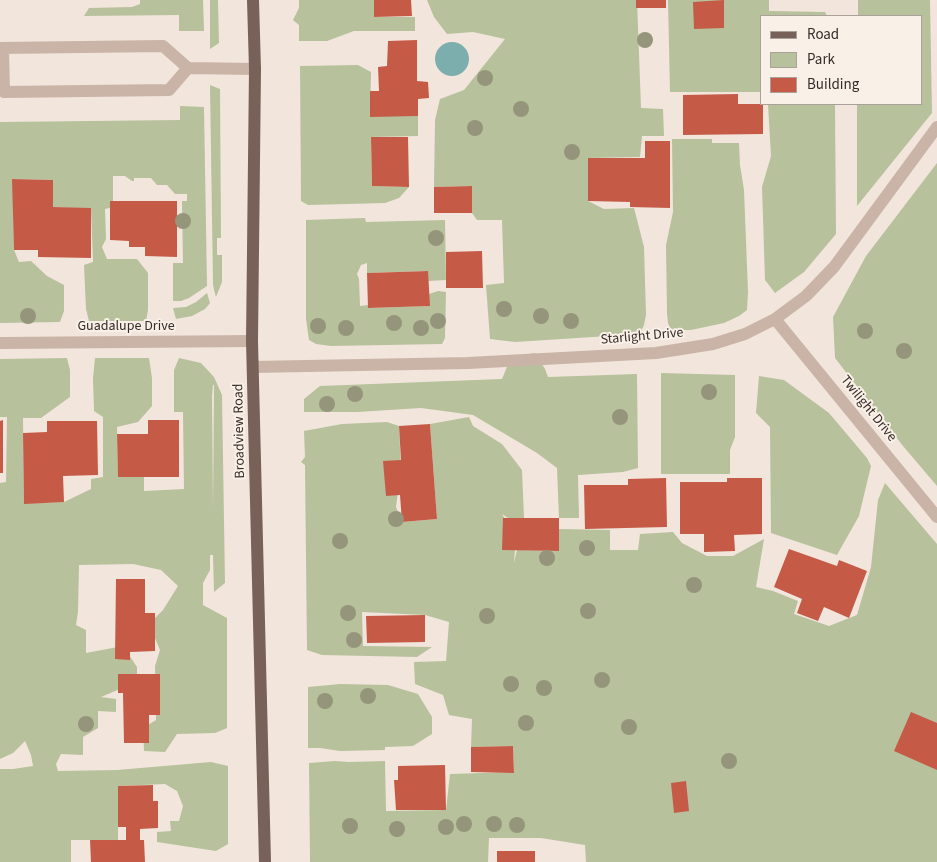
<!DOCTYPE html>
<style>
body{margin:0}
#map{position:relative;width:937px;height:862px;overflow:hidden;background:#f2e5dc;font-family:"Source Sans 3",sans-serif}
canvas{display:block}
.legend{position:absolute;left:760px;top:15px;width:162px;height:90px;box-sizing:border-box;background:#f9f0e8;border:1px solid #aba19b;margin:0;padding:6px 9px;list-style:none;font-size:15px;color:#362b28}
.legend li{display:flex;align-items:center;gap:10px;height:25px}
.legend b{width:25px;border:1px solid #aba19b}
</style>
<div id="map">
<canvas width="937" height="862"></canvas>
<ul class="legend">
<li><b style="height:6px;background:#786159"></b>Road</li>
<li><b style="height:14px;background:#b7c19c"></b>Park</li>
<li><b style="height:14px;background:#c55b46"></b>Building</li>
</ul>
</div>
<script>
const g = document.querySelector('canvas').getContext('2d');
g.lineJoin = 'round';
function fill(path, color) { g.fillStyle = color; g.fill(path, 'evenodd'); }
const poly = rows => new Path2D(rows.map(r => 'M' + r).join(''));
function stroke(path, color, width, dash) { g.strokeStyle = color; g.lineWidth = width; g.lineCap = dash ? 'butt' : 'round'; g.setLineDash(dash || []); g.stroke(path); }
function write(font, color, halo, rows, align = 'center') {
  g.font = font + ' "Source Sans 3",sans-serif'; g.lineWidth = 4; g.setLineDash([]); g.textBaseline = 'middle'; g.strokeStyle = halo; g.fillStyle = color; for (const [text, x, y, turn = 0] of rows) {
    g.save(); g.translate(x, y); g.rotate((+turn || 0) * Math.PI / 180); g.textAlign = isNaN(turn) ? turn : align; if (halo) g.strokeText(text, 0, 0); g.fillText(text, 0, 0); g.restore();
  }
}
const green = poly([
 [140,0,203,0,204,31,179,31,179,15,84,16,89,8,132,7,140,4],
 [210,0,218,0,219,43,210,49],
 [299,0,374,0,374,17,415,17,415,31,354,31,327,41,299,41,299,25,293,20,299,8],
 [427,0,637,0,641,108,663,109,664,136,642,136,640,157,588,158,588,201,604,209,634,208,644,247,646,315,644,325,640,334,515,342,490,339,486,285,504,283,502,220,477,220,472,213,472,186,434,187,435,120,440,99,464,90,505,39,473,32,447,34,434,17],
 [668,0,769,0,769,11,825,12,827,16,761,16,761,92,670,92],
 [858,0,930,0,932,113,857,206,857,104,921,104,921,16,858,16],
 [358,65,371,72,370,116,418,116,418,136,371,137,372,186,409,187,399,198,385,203,308,205,301,201,300,66],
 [210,85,220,89,221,238,217,238,217,255,222,255,222,282,216,297,214,290,213,284],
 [768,104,835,104,836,234,804,272,775,293,765,280,762,187,771,156],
 [180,106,204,107,207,286,189,298,181,301,173,301,173,263,183,263,182,201,187,201,187,194,175,194,167,185,157,185,151,178,134,178,134,181,132,181,125,176,113,176,113,201,110,208,105,209,106,239,102,247,107,259,137,259,148,273,148,310,146,321,89,321,86,309,84,265,93,262,91,209,53,207,53,180,13,179,14,250,19,262,31,261,47,276,64,285,64,311,60,322,0,323,0,122,180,120],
 [672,139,712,139,712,143,739,143,740,165,744,190,748,292,747,310,739,316,724,323,691,330,673,330,670,328,668,323,667,313,666,245,673,212],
 [937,163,937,486,903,446,835,358,833,317,866,256],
 [365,218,366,222,445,220,446,280,428,281,427,271,367,273,367,263,361,265,357,274,359,279,360,306,368,305,368,308,429,306,429,294,438,291,446,292,445,338,442,344,331,346,316,344,309,340,306,319,306,220],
 [207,293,210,303,205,309,192,316,176,319,173,308,186,307,196,302],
 [535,353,545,369,548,377,637,374,638,468,623,472,578,475,579,518,559,518,557,468,537,453,473,415,421,408,357,412,304,412,304,399,320,386,502,379,511,357],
 [67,358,70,370,70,397,41,418,23,418,24,503,64,502,91,489,91,479,103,477,103,417,94,411,93,378,95,358,149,358,152,378,152,406,138,422,117,427,118,477,144,477,144,491,184,489,183,412,174,412,174,370,179,358,201,363,214,377,222,395,225,583,214,592,213,555,210,555,210,570,203,583,203,605,227,618,227,728,215,733,177,734,165,752,144,751,143,728,156,720,155,666,160,650,149,624,163,610,178,586,161,570,133,564,79,565,78,612,76,625,86,630,86,653,123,646,137,667,137,679,127,686,101,697,116,699,116,712,98,711,98,728,83,737,83,755,61,754,56,764,58,771,117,770,211,762,228,766,228,844,216,851,157,842,157,832,171,831,170,821,179,821,183,806,177,791,165,784,118,786,118,840,71,840,71,862,0,862,0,769,13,769,33,766,31,755,25,741,13,753,0,759,0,483,6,482,7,417,0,417,0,359],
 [213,385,214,385,213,510,212,396],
 [661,373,735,375,735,437,730,450,730,474,661,474],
 [759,376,784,380,829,413,867,458,871,466,859,516,837,555,771,533,770,427,756,413],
 [469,417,473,426,502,444,522,470,524,518,508,518,502,514,516,537,514,563,517,550,559,551,559,529,610,530,610,550,638,550,640,534,673,532,682,543,707,556,733,556,764,539,756,587,773,591,798,601,794,614,829,626,857,615,871,567,878,500,885,483,937,544,937,862,586,862,585,845,541,838,489,838,488,862,310,862,309,763,335,761,349,762,385,761,386,811,446,810,450,774,514,772,513,746,471,747,472,719,449,715,443,695,415,684,414,662,446,661,449,622,425,615,362,612,363,646,432,647,417,657,322,655,307,650,305,465,301,462,305,457,304,431,342,424,387,422,399,426,401,470,396,507,402,522,437,519,430,424],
 [340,684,388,685,418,694,432,717,432,734,413,746,385,747,385,750,340,751,320,748,308,748,308,687]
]);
const water = poly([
 '435 59a17 17 0 1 1 34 0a17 17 0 1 1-34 0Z'
]);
const building = poly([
 [374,0,411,0,412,16,374,17],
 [636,0,666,0,666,8,636,8],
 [724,0,724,28,694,29,693,2],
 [417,40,417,81,428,82,429,98,418,99,418,116,370,117,370,91,379,91,378,67,387,66,388,41],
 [738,94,738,104,763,104,763,134,683,135,683,95],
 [371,137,408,137,409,187,372,186],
 [645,141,670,141,670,208,630,207,630,202,588,201,588,158,645,158],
 [12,179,53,180,53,207,91,208,91,258,38,257,38,250,14,250],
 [472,186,472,213,434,213,434,187],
 [110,201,177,201,177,257,145,256,145,247,129,247,129,241,110,240],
 [482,251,483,288,446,288,446,252],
 [428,271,430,306,368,308,367,273],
 [3,420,3,473,0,473,0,421],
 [148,420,179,420,179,477,118,477,117,434,148,434],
 [47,421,97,421,98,475,63,476,64,502,24,504,23,433,47,432],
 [430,424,437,519,402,522,400,495,386,496,383,461,401,460,399,426],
 [666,478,667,527,585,529,584,485,628,485,628,479],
 [727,478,762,478,762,534,734,535,735,551,704,552,704,534,680,534,680,482,727,482],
 [503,518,559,518,559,551,502,550],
 [789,549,837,566,839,560,867,571,849,618,824,607,818,621,797,613,802,599,774,587],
 [116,579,145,579,145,613,155,613,155,651,130,652,130,660,115,659],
 [425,615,425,642,367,643,366,616],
 [118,674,160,674,160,715,149,715,149,743,124,743,123,693,118,693],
 [911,712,937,723,937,770,894,751],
 [513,746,514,773,471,772,471,747],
 [445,765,446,810,396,810,394,780,398,780,398,766],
 [686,781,689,811,674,813,671,783],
 [153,785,153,801,158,801,158,828,140,829,140,840,144,840,145,862,91,862,90,840,126,840,126,827,118,827,118,786],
 [497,851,535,851,535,862,497,862]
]);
const minor = poly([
 [0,48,163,46,188,68,255,69],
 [3,48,4,92,169,90,188,68],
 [775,319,937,517],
 [0,343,252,341],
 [253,367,468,363,656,353,713,344,745,334,775,319,806,296,834,267,937,127]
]);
const major = poly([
 [253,0,255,69,252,341,265,862]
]);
const trees = [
 [645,40],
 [485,78],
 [521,109],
 [475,128],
 [572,152],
 [183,221],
 [436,238],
 [504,309],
 [28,316],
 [541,316],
 [438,321],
 [571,321],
 [394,323],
 [318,326],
 [346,328],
 [421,328],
 [865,331],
 [904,351],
 [709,392],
 [355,394],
 [327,404],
 [620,417],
 [396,519],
 [340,541],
 [587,548],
 [547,558],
 [694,585],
 [588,611],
 [348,613],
 [487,616],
 [354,640],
 [602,680],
 [511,684],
 [544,688],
 [368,696],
 [325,701],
 [526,723],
 [86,724],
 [629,727],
 [729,761],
 [464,824],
 [494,824],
 [517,825],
 [350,826],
 [446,827],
 [397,829]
];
const streetNames = [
 ["Guadalupe Drive",126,327],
 ["Starlight Drive",642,337,-5],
 ["Twilight Drive",868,409,51],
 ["Broadview Road",240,431,-91]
];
fill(green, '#b7c19c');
fill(water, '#7baeac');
fill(building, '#c55b46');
stroke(minor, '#cab4a8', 12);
stroke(major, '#786159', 12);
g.fillStyle = '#95957b';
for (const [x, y] of trees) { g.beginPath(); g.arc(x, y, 8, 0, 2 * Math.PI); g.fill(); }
write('14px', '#362b28', '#f9f0e8', streetNames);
</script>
